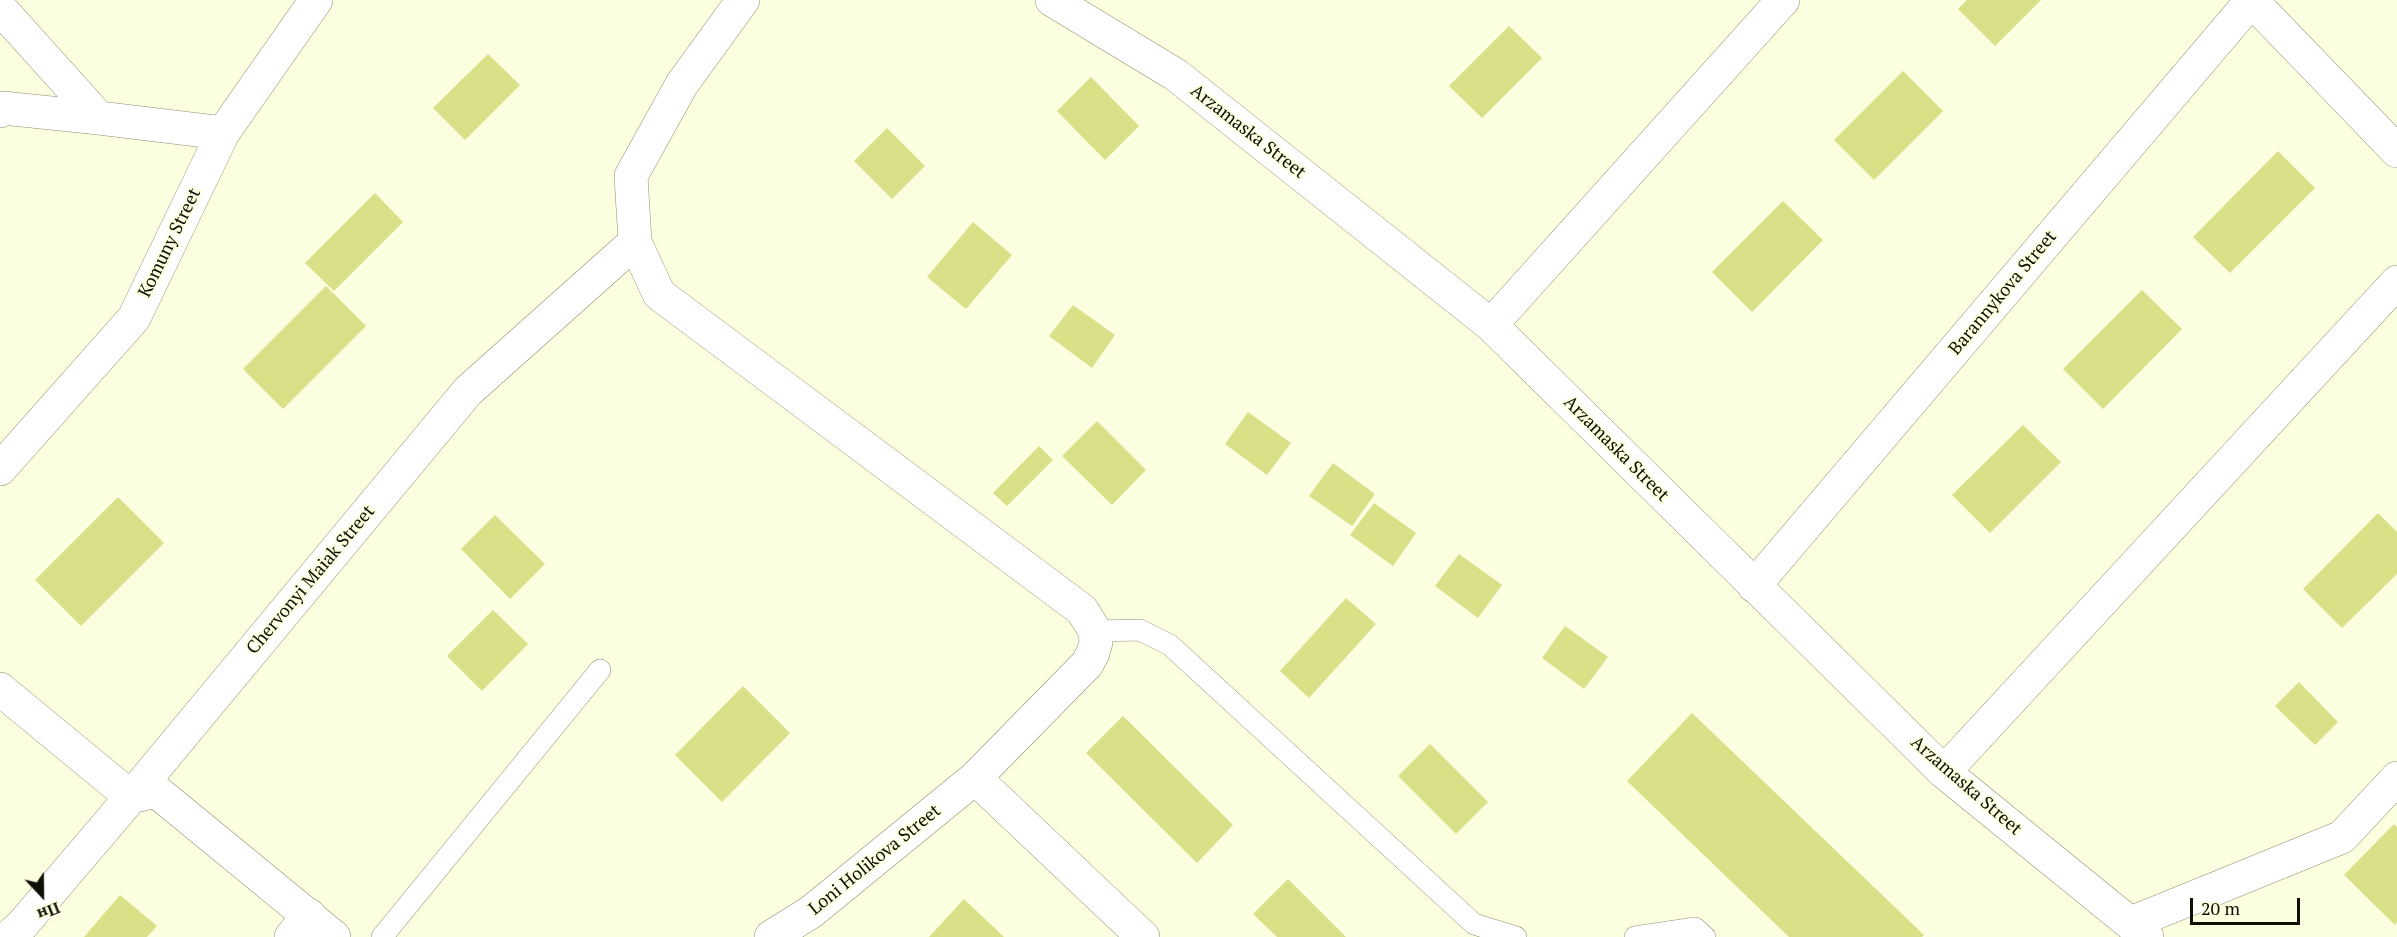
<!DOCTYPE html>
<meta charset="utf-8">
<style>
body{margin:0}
#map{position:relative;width:2397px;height:937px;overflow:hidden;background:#fbffdf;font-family:"PT Serif",serif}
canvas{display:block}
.north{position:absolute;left:12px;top:865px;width:60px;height:60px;-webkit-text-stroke:4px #fbffdf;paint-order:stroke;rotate:158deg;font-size:16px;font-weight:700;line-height:24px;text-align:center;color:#0e0f05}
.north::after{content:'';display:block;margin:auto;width:21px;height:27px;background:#0e0f05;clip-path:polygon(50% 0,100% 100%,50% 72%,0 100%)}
.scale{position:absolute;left:2190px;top:898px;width:110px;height:27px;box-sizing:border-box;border:3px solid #0e0f05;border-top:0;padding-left:8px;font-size:18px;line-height:21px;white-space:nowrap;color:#0e0f05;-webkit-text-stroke:4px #fbffdf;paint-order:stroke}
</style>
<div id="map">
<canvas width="2397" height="937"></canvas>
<div class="north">Пн</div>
<div class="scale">20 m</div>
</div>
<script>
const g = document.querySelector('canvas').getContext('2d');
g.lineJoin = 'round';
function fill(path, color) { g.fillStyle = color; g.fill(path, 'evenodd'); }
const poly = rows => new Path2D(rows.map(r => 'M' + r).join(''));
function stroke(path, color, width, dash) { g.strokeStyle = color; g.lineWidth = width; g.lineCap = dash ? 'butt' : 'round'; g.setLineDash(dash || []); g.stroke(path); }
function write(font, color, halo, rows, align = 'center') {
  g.font = font + ' "PT Serif",serif'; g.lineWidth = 4.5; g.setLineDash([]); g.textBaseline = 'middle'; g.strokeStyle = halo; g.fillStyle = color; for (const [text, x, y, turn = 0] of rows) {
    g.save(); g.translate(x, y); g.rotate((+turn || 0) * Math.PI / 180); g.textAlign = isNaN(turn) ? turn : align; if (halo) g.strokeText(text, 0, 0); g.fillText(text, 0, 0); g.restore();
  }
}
const building = poly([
 [1967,0,2041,0,1995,46,1958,9],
 [1509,26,1542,58,1482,118,1449,86],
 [488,54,520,85,465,140,433,108],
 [1903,71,1943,111,1874,180,1834,140],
 [1091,77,1139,126,1105,160,1057,111],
 [887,128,925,166,892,199,854,161],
 [2278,151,2315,188,2230,273,2193,237],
 [375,193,403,222,334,291,305,263],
 [1783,201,1823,240,1752,312,1712,272],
 [973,222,1012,255,966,309,927,277],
 [326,286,366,326,283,409,243,369],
 [2142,290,2182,329,2103,409,2063,369],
 [1073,305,1115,335,1092,368,1049,336],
 [1248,412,1291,443,1267,475,1225,444],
 [1097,421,1146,470,1112,505,1062,456],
 [2023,425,2061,462,1990,533,1952,495],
 [1039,446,1053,460,1007,506,993,493],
 [1333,463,1375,494,1352,526,1309,496],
 [118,497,164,543,81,626,35,580],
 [1374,503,1416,533,1393,566,1350,535],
 [2378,513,2397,532,2397,574,2342,628,2303,589],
 [495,515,545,564,510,599,461,549],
 [1459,554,1502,585,1478,618,1435,586],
 [1346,598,1376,624,1309,698,1280,671],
 [493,610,528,644,482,691,447,656],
 [1565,626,1608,657,1584,689,1542,658],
 [2299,682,2338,722,2315,745,2275,706],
 [743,686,790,733,722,802,675,755],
 [1692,713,1924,935,1922,937,1789,937,1627,781],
 [1123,716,1233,825,1197,863,1086,753],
 [1430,744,1488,802,1456,834,1398,776],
 [2394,824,2397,827,2397,922,2395,925,2344,875],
 [1288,879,1346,937,1277,937,1253,914],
 [120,895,157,926,147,937,84,937],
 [964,899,1004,937,929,937]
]);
const service = poly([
 [1095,631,1140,630,1170,645,1474,924,1516,937],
 [382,937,600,670],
 [1635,937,1695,928,1705,937]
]);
const minor = poly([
 [743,0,682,84,631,176,635,242,659,294,1082,610,1095,631,1096,642,1093,653,1087,664,975,778,811,912,771,937],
 [1052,0,1176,75,1491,325,1944,772,2147,937],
 [2251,0,2397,151],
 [0,8,99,118,223,133],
 [0,111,3,108,99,118],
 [1491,325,1783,0],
 [0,469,134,318,223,133,316,0],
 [1754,586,2252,0],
 [0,689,131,797,156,791,334,937],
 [1944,772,2397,282],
 [975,778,1143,937],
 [2131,923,2342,837,2397,778],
 [9,937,23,924,131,797,468,391,635,242],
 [291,937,309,915]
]);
const streetNames = [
 ["Arzamaska Street",1248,132,38],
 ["Komuny Street",170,243,-64],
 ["Barannykova Street",2003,293,-50],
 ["Arzamaska Street",1616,449,45],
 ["Chervonyi Maiak Street",311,580,-50],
 ["Arzamaska Street",1966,786,41],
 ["Loni Holikova Street",875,860,-39]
];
fill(building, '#d9e088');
stroke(service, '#8c8f73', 22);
stroke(minor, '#8c8f73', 34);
stroke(service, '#fff', 21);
stroke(minor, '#fff', 33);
write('18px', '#0e0f05', '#fbffdf', streetNames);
</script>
